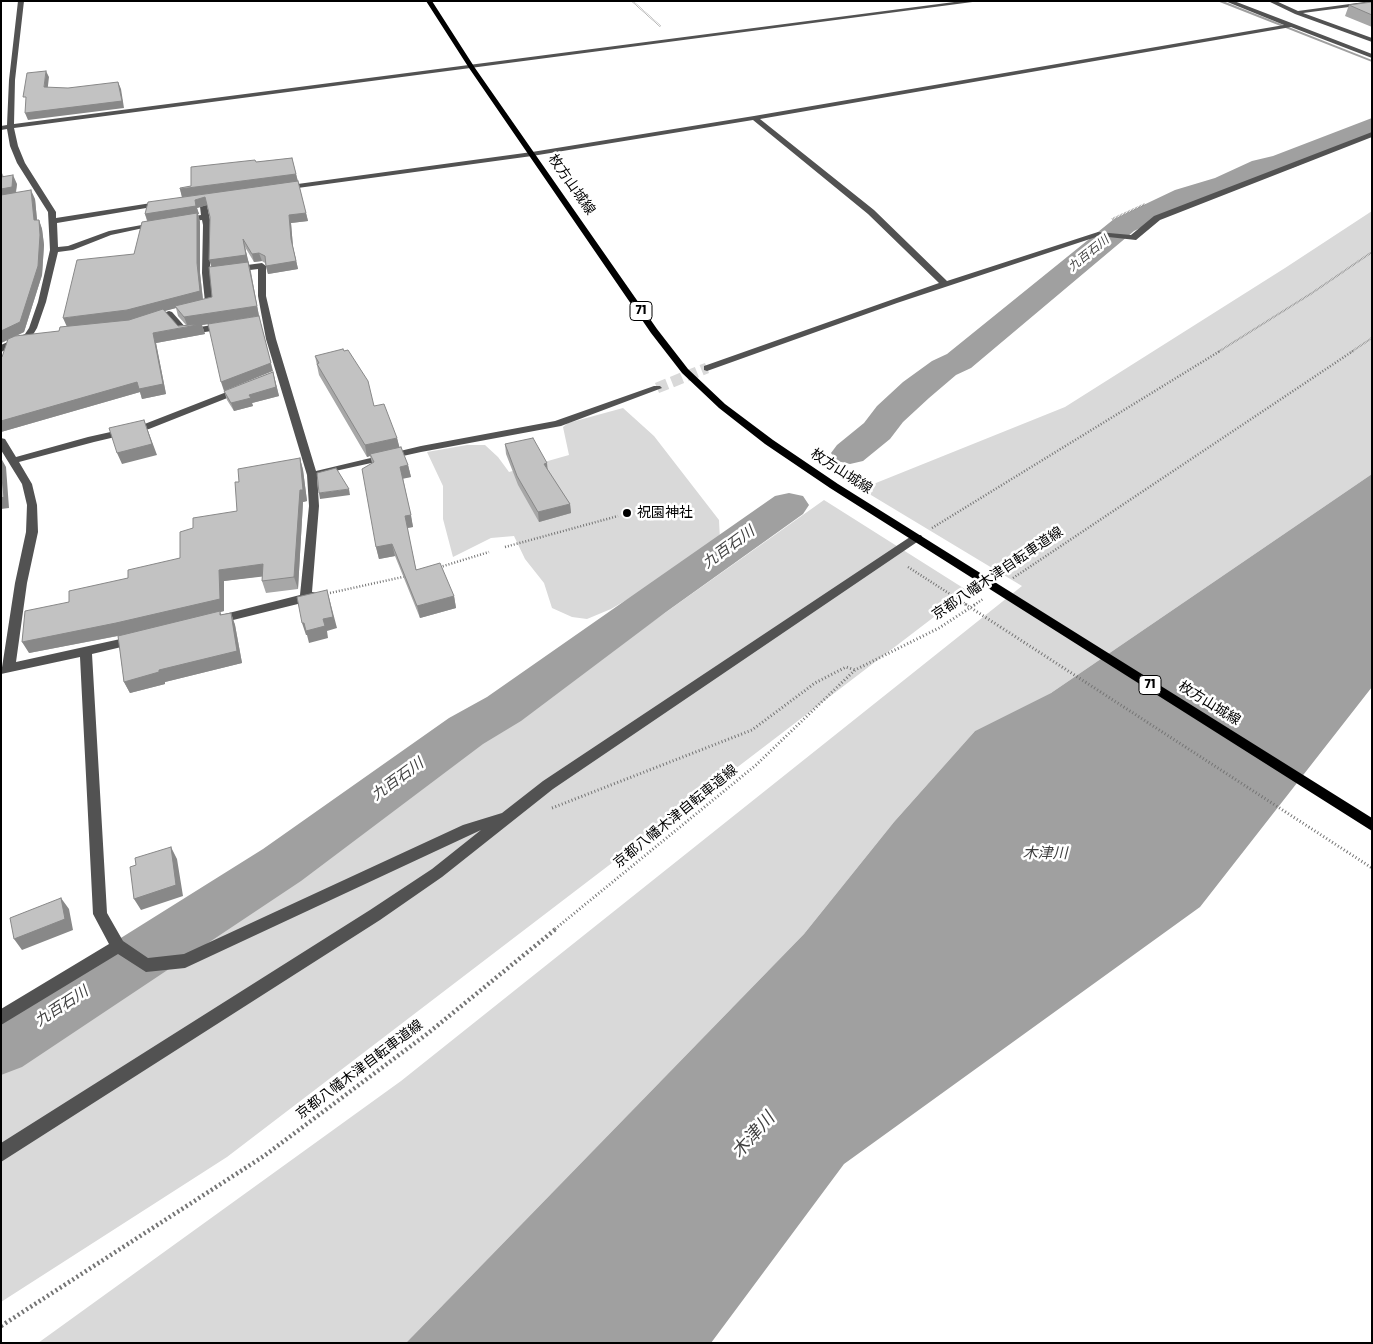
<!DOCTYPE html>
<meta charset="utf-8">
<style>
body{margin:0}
#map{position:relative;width:1373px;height:1344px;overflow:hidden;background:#fff;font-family:Poppins,sans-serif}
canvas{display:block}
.frame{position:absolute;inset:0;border:2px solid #000;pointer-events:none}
</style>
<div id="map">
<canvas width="1373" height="1344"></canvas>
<div class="frame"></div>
</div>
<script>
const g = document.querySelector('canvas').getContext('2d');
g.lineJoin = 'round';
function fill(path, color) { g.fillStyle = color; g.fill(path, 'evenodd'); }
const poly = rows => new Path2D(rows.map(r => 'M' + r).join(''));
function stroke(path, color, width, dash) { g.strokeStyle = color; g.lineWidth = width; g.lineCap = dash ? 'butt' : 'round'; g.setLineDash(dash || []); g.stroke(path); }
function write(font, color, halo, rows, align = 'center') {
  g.font = font + ' Poppins,"Noto Sans JP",sans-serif'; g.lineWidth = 5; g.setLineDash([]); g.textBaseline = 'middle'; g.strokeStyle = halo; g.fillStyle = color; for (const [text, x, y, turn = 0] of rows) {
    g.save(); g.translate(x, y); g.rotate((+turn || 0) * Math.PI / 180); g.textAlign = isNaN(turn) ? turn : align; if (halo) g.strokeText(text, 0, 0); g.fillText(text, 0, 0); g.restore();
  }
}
const green = poly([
 [1372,211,1372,474,1051,693,975,731,894,822,804,934,406,1343,38,1343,401,1081,1022,586,861,489,1065,407,1285,268],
 [623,408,654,436,719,520,720,540,705,554,611,609,587,619,572,617,552,608,544,583,525,559,514,536,491,538,453,557,443,519,443,486,427,452,467,445,485,445,498,457,509,472,569,455,563,427,568,423],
 [824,500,968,591,227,1157,1,1302,1,1067,118,1001]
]);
const water = poly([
 [1372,474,1372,687,1200,907,844,1164,711,1343,406,1343,804,934,894,822,975,731,1051,693]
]);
const stream = poly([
 [1217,1,1223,1,1372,60,1372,62,1217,1]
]);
const river = poly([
 [1372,118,1372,135,1292,168,1272,173,1235,190,1195,202,1134,231,971,368,956,375,929,398,903,422,890,439,863,461,850,464,837,461,831,453,837,445,864,423,877,406,903,382,932,361,947,354,1114,219,1175,190,1215,178,1252,161,1273,156,1372,118],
 [789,493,803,496,809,505,803,514,666,612,521,721,483,744,301,881,22,1067,1,1075,1,1013,263,849,449,718,487,697,775,496,789,493]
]);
const minorTunnel = poly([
 [657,388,707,368]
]);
const pathFar3 = poly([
 [632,1,661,27],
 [1112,219,1145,204],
 [1218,352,1312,293,1372,252],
 [1351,352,1372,338]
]);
const pathFar2 = poly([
 [932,528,1220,351],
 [505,547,618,516],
 [908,567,967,605],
 [437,568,489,552],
 [1013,578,1353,351],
 [330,593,407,576],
 [974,605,983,599]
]);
const pathFar1 = poly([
 [965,604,1372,868],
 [552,808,752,730,815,683,846,667,855,670],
 [555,929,756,765,855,670,939,628,976,604]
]);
const path = poly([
 [1,1326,264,1156,427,1034,557,928]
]);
const minor = poly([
 [18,1,24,1,15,80,14,124,962,1,980,1,14,128,18,146,25,163,56,212,56,218,164,201,168,203,164,205,57,223,58,247,68,246,109,231,158,222,162,224,111,235,73,250,58,252,46,302,37,328,31,338,1,352,1,345,25,334,29,328,38,302,50,250,48,212,17,163,10,146,7,129,1,130,1,126,7,125,9,80,18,1],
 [1225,1,1234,1,1294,24,1372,54,1372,58,1291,27,760,119,874,210,947,281,1098,232,1131,235,1154,216,1372,132,1372,137,1160,220,1136,240,1099,236,897,303,707,371,704,370,704,366,939,283,868,214,753,120,532,156,283,190,279,188,283,186,532,152,754,116,1284,25,1225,1],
 [1268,1,1276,1,1298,11,1372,1,1372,4,1303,13,1372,38,1372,42,1295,14,1268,1],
 [199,198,206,200,211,225,210,270,262,263,266,266,266,296,276,339,316,471,421,446,555,421,654,386,660,386,662,388,561,426,421,452,317,475,319,506,312,592,318,593,320,596,318,599,217,624,213,623,211,620,213,617,300,595,309,506,307,475,266,339,258,296,258,269,210,275,214,303,199,309,195,306,205,302,202,273,203,225,202,220,182,222,178,220,182,218,201,215,199,198],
 [169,311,172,312,187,329,225,323,229,326,225,329,185,335,182,334,167,317,151,322,147,319,169,311],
 [242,386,245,387,245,391,149,429,94,442,19,462,32,484,37,505,38,532,27,583,16,662,134,636,140,640,134,644,92,654,107,913,123,941,148,958,184,954,463,825,502,813,543,781,913,535,921,535,923,538,553,789,442,877,380,920,1,1162,1,1143,370,910,432,869,481,830,185,968,146,972,118,954,1,1025,1,1009,109,944,93,914,80,657,1,674,15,583,26,532,27,505,22,484,1,450,1,438,5,439,16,457,88,437,142,425,242,386]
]);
const major = poly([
 [426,1,432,1,475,68,657,329,688,369,725,404,773,440,838,484,1372,818,1372,831,830,488,765,444,719,408,682,373,651,333,469,68,426,1]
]);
const wall = poly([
 [1372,2,1372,27,1345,16,1349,5],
 [292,158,308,221,291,223,293,247,298,269,268,274,265,263,262,261,254,262,245,247,259,316,202,325,205,334,156,343,166,394,142,399,140,392,1,432,1,357,2,357,8,340,1,343,1,171,4,177,17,184,16,193,35,199,37,220,39,220,42,229,44,245,42,275,24,332,14,337,59,331,67,327,134,254,147,221,145,214,182,197,180,189,191,186,256,162],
 [207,205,210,217,212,297,203,299,200,273,200,222,198,214,199,214,197,208],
 [176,308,178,316,186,325,178,326,164,311],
 [315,356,374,406,397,438,399,447,408,465,411,477,403,478,413,527,407,528,416,569,454,596,456,608,420,618,395,556,379,559,376,547,372,463,370,456,367,457,319,375],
 [273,372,279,396,252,403,253,406,234,411,227,400,224,391],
 [505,444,548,471,570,504,571,513,539,522,518,485,506,454],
 [300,458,303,470,307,501,303,502,298,589,266,593,262,581,262,576,224,581,224,611,220,612,221,615,231,613,235,625,242,663,165,682,165,684,130,693,124,682,118,636,29,653,69,602,180,558,193,528,237,511,239,482]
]);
const shadedWall = poly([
 [46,71,49,77,47,94,44,87],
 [118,82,121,89,124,108,28,120,25,113],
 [296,174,298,182,182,197,180,189],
 [13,175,17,184,15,196,1,198,1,189],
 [31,190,35,199,38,230,34,220],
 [205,197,207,205,197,208,199,214,198,214,200,222,200,273,203,301,175,306,176,308,131,320,67,327,63,318,127,310,148,222,145,214],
 [306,213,308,221,291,223,293,247,298,269,268,274,266,266,291,239,289,215],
 [39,220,42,229,44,245,42,275,24,332,1,343,1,331],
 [243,239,251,272,259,316,202,325,205,334,156,343,166,394,142,399,140,392,1,432,1,421,153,333,188,327,184,317,257,306,212,268,209,260],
 [259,253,262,261,254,262,252,254],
 [261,324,273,371,224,391,221,382],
 [273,372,279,396,252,403,253,406,234,411,231,403,249,395],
 [144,420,157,455,122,464,117,453],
 [397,438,400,449,370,454,370,456,367,457,365,445],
 [1,458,6,467,9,508,1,509],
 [300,458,303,470,307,501,303,502,298,589,294,577],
 [547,463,548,473,544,464],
 [408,465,411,477,402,479,400,467],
 [349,489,350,495,320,499,319,493],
 [570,504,571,513,539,522,538,512],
 [411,515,413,527,407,528,405,516],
 [392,544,395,556,379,559,376,547],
 [263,564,267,576,224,581,224,611,220,612,225,623,122,635,29,653,22,642,219,570],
 [327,590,337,628,327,631,328,638,309,643,307,635,306,635,302,623,323,619],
 [454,596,456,608,420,618,417,606],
 [231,613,235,625,242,663,165,682,165,684,130,693,124,682,159,670],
 [171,847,177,859,183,896,141,910,134,899],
 [61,898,69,909,73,930,22,950,14,939]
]);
const building = poly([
 [1372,2,1372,15,1349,5,1372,2],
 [46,71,44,87,68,88,118,82,122,101,25,113,26,97,23,97,27,73,46,71],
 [292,158,296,174,180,189,180,188,191,186,191,167,255,160,256,162,292,158],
 [13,175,12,187,1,189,1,177,13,175],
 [298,181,306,213,289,215,291,239,296,261,266,266,265,256,259,253,252,254,243,239,246,255,209,260,210,217,205,197,195,200,196,206,145,214,148,202,298,181],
 [31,190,34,220,39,220,40,235,38,266,20,322,1,331,1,195,31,190],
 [197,213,197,263,200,291,127,310,63,318,77,260,134,254,142,222,197,213],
 [248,262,257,306,184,317,175,306,212,297,209,267,248,262],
 [163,309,178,326,202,324,153,333,163,384,139,389,137,382,1,421,1,357,2,357,8,339,15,336,59,331,60,327,129,320,163,309],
 [259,316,271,363,221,382,208,324,259,316],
 [343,349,344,351,348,350,368,381,374,406,384,404,397,438,365,445,317,364,319,363,315,356,343,349],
 [273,372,276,387,249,395,251,398,231,403,224,391,273,372],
 [144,420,152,444,117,453,109,428,144,420],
 [533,438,547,463,544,464,570,504,538,512,517,476,505,444,533,438],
 [401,447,408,465,400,467,411,515,405,516,416,570,440,563,454,596,417,606,392,544,376,547,362,469,374,462,370,454,401,447],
 [300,458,303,490,300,490,294,577,262,581,263,564,219,570,220,599,116,623,22,642,25,611,69,602,69,591,128,578,128,570,180,558,180,532,193,528,193,518,237,511,235,482,239,482,238,469,300,458],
 [1,468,4,497,1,498,1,468],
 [336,468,349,489,319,493,317,473,336,468],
 [327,590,333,617,323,619,325,626,306,631,304,623,302,623,297,597,327,590],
 [220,611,220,615,231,613,237,651,159,670,159,672,124,682,118,636,220,611],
 [171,847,176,885,134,899,130,867,136,865,135,858,171,847],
 [61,898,65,919,14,939,10,918,61,898]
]);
const markers = [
 [627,513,5,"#000"]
];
const farWaternames = [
 ["九百石川",1089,254,-39]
];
const shields = [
 [641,311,22],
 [1150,685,22]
];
const shieldNames = [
 ["71",641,311],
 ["71",1150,685]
];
const streetNames = [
 ["枚方山城線",571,185,55],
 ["枚方山城線",841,472,33],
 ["京都八幡木津自転車道線",998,574,-34],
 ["枚方山城線",1209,704,32],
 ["京都八幡木津自転車道線",676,817,-39],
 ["京都八幡木津自転車道線",360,1070,-37]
];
const poiNames = [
 ["祝園神社",637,513]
];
const waterNames = [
 ["九百石川",729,548,-36],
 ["九百石川",398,780,-36],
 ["木津川",1045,854],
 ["九百石川",62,1007,-33]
];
const nearWaternames = [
 ["木津川",754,1136,-48]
];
fill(green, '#d9d9d9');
fill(water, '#a0a0a0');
fill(stream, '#a0a0a0');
fill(river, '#a0a0a0');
stroke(minorTunnel, '#d9d9d9', 11, [11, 5]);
stroke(pathFar3, '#747474', 2, [0.5, 1]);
stroke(pathFar2, '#747474', 2.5, [1, 2]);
stroke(pathFar1, '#747474', 3, [1, 2.5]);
stroke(path, '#747474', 4.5, [2, 3]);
fill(minor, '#525252');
fill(major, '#000');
fill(wall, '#a7a7a7');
fill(shadedWall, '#888');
fill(building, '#c2c2c2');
stroke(building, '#888', 1);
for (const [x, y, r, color] of markers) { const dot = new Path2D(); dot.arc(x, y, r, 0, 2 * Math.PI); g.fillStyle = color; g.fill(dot); stroke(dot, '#fff', 2); }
write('italic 12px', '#414141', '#fff', farWaternames);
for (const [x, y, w] of shields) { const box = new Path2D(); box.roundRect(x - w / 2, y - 9.5, w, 19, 4); g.fillStyle = '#fff'; g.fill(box); stroke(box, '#000', 1); }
write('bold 12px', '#000', null, shieldNames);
write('14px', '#000', '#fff', streetNames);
write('14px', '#000', '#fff', poiNames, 'left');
write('italic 15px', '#414141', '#fff', waterNames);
write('italic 18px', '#414141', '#fff', nearWaternames);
</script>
